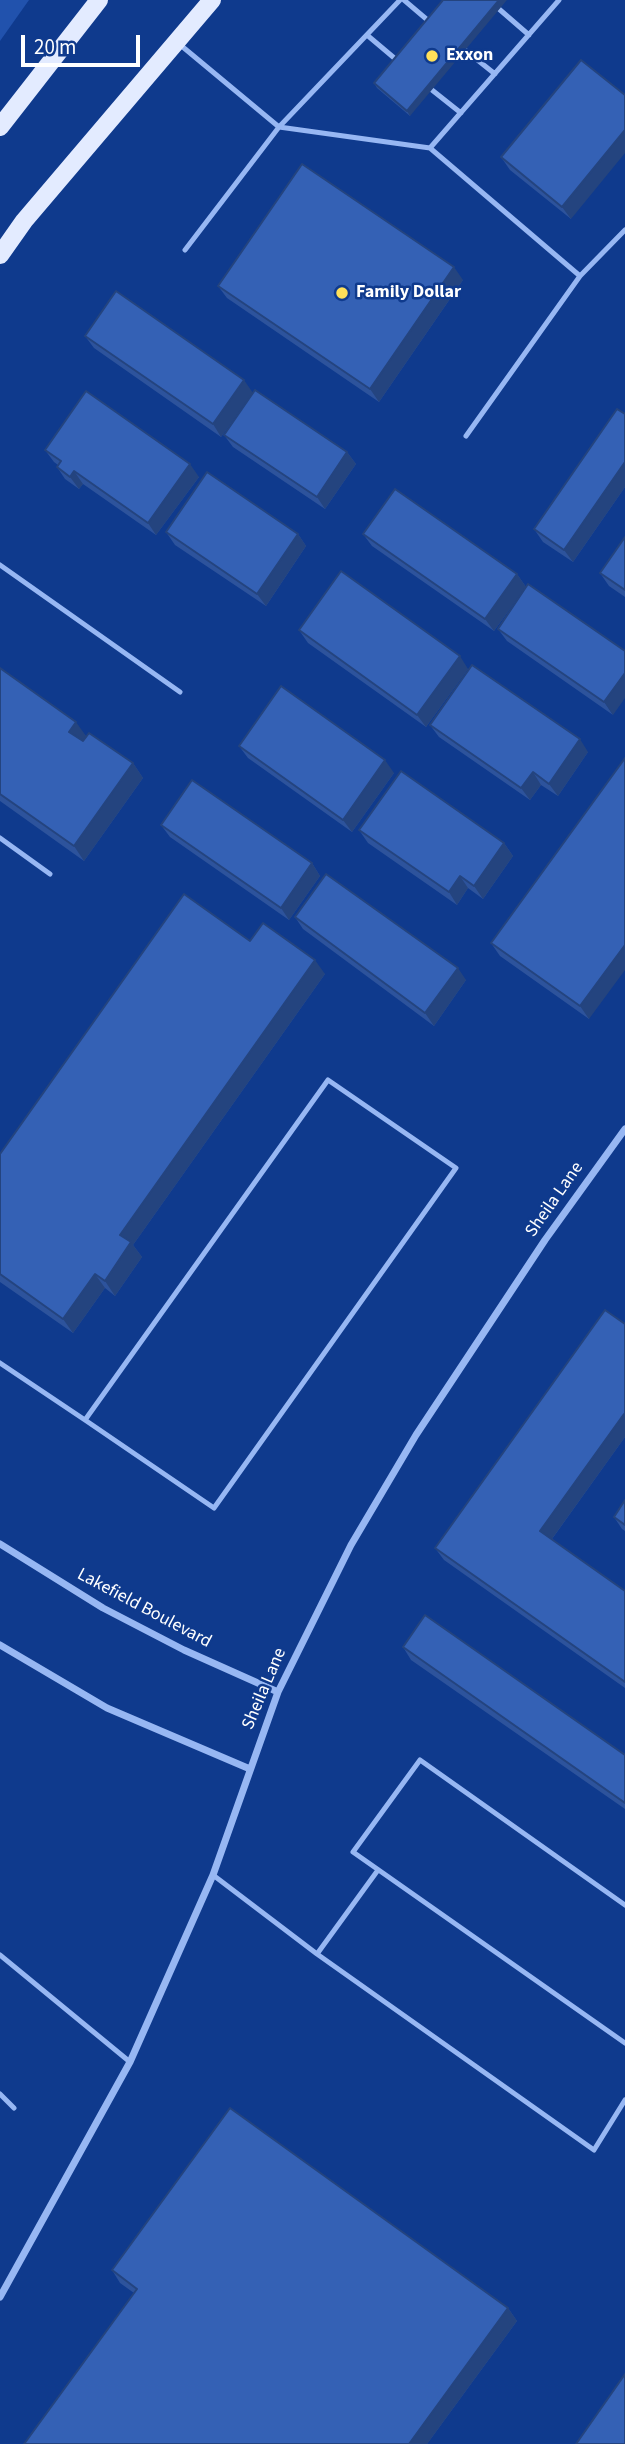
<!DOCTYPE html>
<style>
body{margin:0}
#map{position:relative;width:625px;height:2444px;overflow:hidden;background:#0f3a8d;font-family:"Source Sans 3",sans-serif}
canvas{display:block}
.scale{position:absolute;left:21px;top:35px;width:119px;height:32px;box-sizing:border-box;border:4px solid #fff;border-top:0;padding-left:9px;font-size:21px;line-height:24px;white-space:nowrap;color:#fff;-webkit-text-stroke:5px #0f3a8d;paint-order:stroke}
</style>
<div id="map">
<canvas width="625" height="2444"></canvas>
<div class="scale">20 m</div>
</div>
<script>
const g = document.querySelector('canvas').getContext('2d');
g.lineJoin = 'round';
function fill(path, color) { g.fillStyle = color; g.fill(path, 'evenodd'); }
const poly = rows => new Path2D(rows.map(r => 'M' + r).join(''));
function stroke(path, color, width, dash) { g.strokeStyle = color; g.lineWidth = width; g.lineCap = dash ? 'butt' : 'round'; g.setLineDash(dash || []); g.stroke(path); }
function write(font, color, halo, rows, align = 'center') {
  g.font = font + ' "Source Sans 3",sans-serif'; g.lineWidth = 5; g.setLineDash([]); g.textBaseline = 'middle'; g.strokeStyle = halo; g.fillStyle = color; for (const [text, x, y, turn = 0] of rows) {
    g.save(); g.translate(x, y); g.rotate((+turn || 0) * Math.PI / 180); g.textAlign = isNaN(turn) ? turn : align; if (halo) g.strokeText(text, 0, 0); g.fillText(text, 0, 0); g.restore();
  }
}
const green = poly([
 [0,0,29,0,0,41]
]);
const lane = poly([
 [404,0,431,23],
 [499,9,529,35],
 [367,35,399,62],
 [178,43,279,127,430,148,559,0],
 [465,50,495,74],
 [432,90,461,113],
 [430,148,580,276,625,230],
 [185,250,279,127,400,0],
 [466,436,580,276],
 [0,565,180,692],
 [0,838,50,874],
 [0,1363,85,1420,214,1508,456,1168,328,1080,85,1420],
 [213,1875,317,1954,594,2150,625,2100],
 [625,1905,420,1760,353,1852,625,2043],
 [317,1954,378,1870],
 [0,1955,130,2062],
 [0,2094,14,2108]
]);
const street = poly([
 [0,1544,103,1608,184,1650,278,1692],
 [0,1645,107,1708,250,1769],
 [0,2297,130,2062,213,1875,278,1692,351,1545,416,1435,545,1240,625,1129]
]);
const primary = poly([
 [0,127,99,0],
 [0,255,24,221,212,0]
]);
const wall = poly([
 [443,0,410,116,377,88,374,83],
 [581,60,571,219,510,170,501,157],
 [463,280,379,402,227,298,218,286],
 [85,336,253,393,221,437,94,348],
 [625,414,625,487,573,562,543,542,534,529],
 [224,435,347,452,356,464,325,509,233,447],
 [45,450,199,477,156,535,83,484,79,489,65,479,57,467,58,465,54,462],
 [166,532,298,534,306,546,266,606,175,545],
 [363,534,517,574,526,587,494,631,372,546],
 [625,537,625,597,609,586,600,573],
 [528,584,613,715,507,641,498,629],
 [299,630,468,669,426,727,308,643],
 [0,668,86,736,133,763,143,778,84,861,0,801],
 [430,725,588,752,558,796,541,785,530,800,439,737],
 [239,746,394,773,352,832,248,758],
 [625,758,589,1019,500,956,491,943],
 [161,825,312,863,320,876,289,920,170,837],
 [359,830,504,843,513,856,483,899,468,888,457,905,368,843],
 [295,917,466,980,434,1026,303,929],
 [250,941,325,974,133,1245,142,1257,115,1296,105,1288,73,1333,0,1282,0,1154],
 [625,1324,625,1437,552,1539,625,1591,625,1688,444,1560,435,1548],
 [614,1517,625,1525,625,1531,622,1529],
 [403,1647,625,1755,625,1809,411,1660],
 [112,2270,508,2308,517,2321,427,2444,24,2444,134,2293,120,2283]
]);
const shadedWall = poly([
 [499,0,507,0,410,116,407,111],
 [625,130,625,153,571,219,562,207],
 [454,267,463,280,379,402,370,389],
 [244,380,253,393,221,437,213,424],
 [347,452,356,464,325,509,317,497],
 [625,462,625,487,573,562,564,550],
 [190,464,199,477,156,535,148,523],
 [74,471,83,484,79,489,70,477],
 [298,534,306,546,266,606,257,594],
 [517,574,526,587,494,631,485,619],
 [460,656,468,669,426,727,417,715],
 [625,673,625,698,613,715,604,702],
 [76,722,86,736,79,746,69,732],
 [580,739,588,752,558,796,549,784],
 [385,760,394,773,352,832,343,820],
 [133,763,143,778,84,861,74,846],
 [533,772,541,785,530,800,521,788],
 [504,843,513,856,483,899,474,886],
 [312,863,320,876,289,920,281,908],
 [460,876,468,888,457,905,449,892],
 [625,945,625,970,589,1019,580,1006],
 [315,960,325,974,133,1245,142,1257,115,1296,105,1281,120,1235],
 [458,968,466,980,434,1026,425,1013],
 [95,1274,105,1288,73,1333,63,1319],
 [624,1414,625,1416,625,1437,549,1543,540,1531],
 [508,2308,517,2321,427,2444,409,2444]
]);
const building = poly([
 [443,0,499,0,407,111,374,83,443,0],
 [581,60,625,95,625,130,562,207,501,157,581,60],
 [302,164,454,267,370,389,218,286,302,164],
 [116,291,244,380,213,424,85,336,116,291],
 [255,390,347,452,317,497,224,435,255,390],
 [86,391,190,464,148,523,74,471,70,477,57,467,61,461,45,450,86,391],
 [617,409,625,414,625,462,564,550,534,529,617,409],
 [207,472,298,534,257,594,166,532,207,472],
 [395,489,517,574,485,619,363,534,395,489],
 [625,537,625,590,600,573,625,537],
 [341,571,460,656,417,715,299,630,341,571],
 [528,584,625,651,625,673,604,702,498,629,528,584],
 [472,665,580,739,549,784,533,772,521,788,430,725,472,665],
 [0,668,76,722,69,732,83,741,89,733,133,763,74,846,0,794,0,668],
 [281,686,385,760,343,820,239,746,281,686],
 [625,758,625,945,580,1006,491,943,625,758],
 [401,771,504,843,474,886,460,876,449,892,359,830,401,771],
 [192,780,312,863,281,908,161,825,192,780],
 [326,874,458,968,425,1013,295,917,326,874],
 [184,894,250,941,263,923,315,960,120,1235,131,1242,105,1281,95,1274,63,1319,0,1274,0,1154,184,894],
 [605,1310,625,1324,625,1415,624,1414,540,1531,625,1591,625,1682,435,1548,605,1310],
 [625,1500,625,1525,614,1517,625,1500],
 [425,1615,625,1755,625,1803,403,1647,425,1615],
 [230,2108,508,2308,409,2444,24,2444,137,2289,112,2270,230,2108],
 [625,2374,625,2444,576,2444,625,2374]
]);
const markers = [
 [432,56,7,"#ffe059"],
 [342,293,7,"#ffe059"]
];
const poiNames = [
 ["Exxon",446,56],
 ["Family Dollar",356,293]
];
const streetNames = [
 ["Sheila Lane",555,1200,-55],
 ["Lakefield Boulevard",144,1609,28],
 ["Sheila Lane",265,1689,-67]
];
fill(green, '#2152ad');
stroke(lane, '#97b7f3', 5);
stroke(street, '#97b7f3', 7);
stroke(primary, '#e3ebff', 18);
fill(wall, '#2d539c');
fill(shadedWall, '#24447f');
fill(building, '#3461b5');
stroke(building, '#24447f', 2);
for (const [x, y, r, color] of markers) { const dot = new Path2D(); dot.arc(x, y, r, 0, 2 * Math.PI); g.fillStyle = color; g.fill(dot); stroke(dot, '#0f3a8d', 2.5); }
write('bold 18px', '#fff', '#0f3a8d', poiNames, 'left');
write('18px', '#fff', '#0f3a8d', streetNames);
</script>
